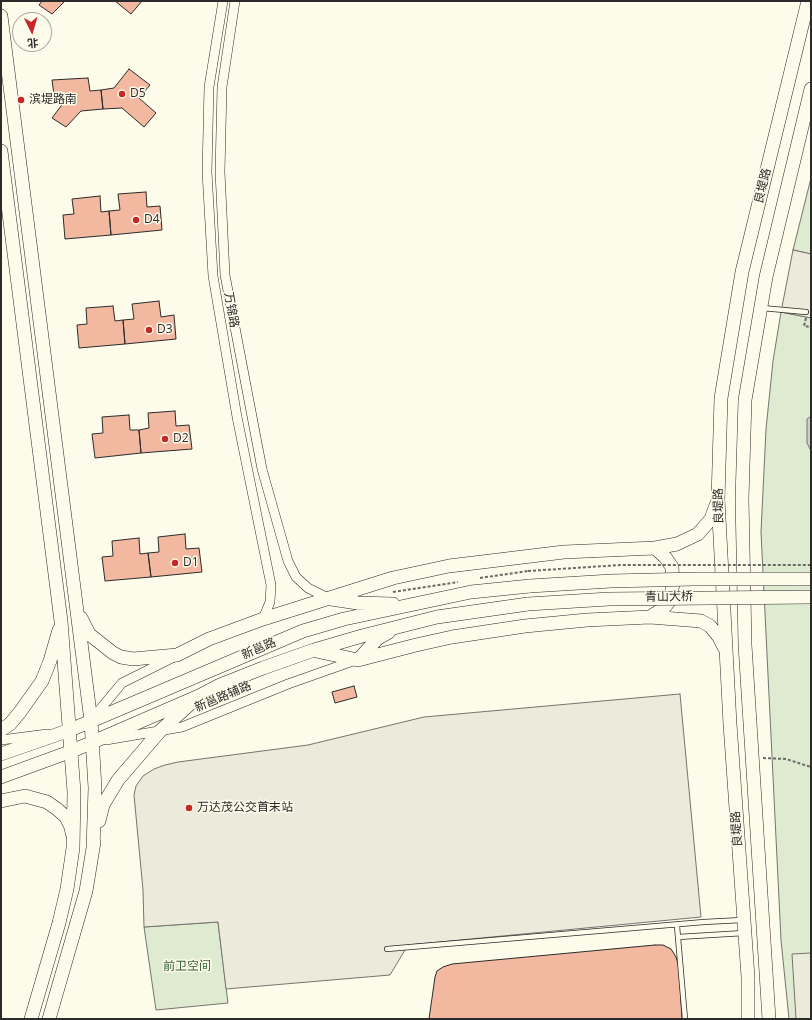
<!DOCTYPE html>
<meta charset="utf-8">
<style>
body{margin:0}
#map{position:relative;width:812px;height:1020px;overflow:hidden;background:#fdfbea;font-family:"Open Sans","Noto Sans SC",sans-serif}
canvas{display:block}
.frame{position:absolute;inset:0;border:2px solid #2b2b2b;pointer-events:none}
.north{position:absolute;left:12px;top:12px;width:40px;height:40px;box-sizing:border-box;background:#fdfbea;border:1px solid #a9a89e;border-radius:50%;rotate:175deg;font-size:11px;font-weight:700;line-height:16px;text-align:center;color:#2b2b2b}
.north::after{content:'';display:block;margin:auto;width:14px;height:18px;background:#c62828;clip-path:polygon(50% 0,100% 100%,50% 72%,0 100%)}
</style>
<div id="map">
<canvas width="812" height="1020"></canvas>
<div class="frame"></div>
<div class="north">北</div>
</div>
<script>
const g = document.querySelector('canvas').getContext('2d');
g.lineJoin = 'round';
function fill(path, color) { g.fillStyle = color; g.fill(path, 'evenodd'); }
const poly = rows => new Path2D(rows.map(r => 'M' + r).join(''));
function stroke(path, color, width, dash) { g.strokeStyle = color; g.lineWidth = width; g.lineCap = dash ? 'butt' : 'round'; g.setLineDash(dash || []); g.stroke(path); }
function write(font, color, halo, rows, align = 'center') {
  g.font = font + ' "Open Sans","Noto Sans SC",sans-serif'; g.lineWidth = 3; g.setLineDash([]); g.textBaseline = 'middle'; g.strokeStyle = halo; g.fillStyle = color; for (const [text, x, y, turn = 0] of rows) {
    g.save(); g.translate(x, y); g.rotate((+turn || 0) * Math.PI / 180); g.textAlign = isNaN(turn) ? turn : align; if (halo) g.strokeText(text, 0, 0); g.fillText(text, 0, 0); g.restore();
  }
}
const green = poly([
 [811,178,811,254,793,250,811,178],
 [781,312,811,318,811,1019,789,1019,781,940,761,532,766,429,773,361,781,312],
 [218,922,228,1003,156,1010,144,927,218,922]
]);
const parking = poly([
 [793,250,811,254,811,318,781,312,793,250],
 [680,694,701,917,408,945,390,975,226,989,218,922,144,927,143,890,134,795,136,786,143,776,154,769,165,765,178,762,308,745,424,717,680,694],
 [811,953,811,1019,796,1019,792,954,811,953]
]);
const water = poly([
 [811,416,811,451,807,443,807,419,811,416]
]);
const building = poly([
 [42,1,65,1,52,14,39,5,42,1],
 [115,1,142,1,131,14,115,1],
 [129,69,150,85,139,98,156,113,144,127,122,108,103,109,101,90,114,88,129,69],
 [88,78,90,91,101,90,103,109,81,111,66,127,52,118,64,102,63,95,54,95,52,80,88,78],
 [146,192,147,207,160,206,162,230,111,235,109,211,120,210,118,194,146,192],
 [100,196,101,212,109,211,111,235,65,239,63,215,74,214,72,199,100,196],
 [159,301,161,317,174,315,176,339,125,344,123,320,134,319,132,304,159,301],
 [113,306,115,321,123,320,125,344,79,348,77,325,87,324,86,308,113,306],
 [175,411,176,426,189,425,192,449,141,453,139,430,149,428,148,413,175,411],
 [129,415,130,430,139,430,141,453,95,458,92,434,103,433,102,417,129,415],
 [185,534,186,549,199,548,202,572,151,577,148,553,159,552,158,537,185,534],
 [139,538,140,554,148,553,151,577,105,581,102,557,113,556,112,541,139,538],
 [354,686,357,697,335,703,332,692,354,686],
 [655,945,663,945,671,949,676,957,679,967,682,1019,429,1019,435,977,437,971,443,967,452,964,655,945]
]);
const path = poly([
 [806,318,804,326,811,327],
 [480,578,528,571],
 [393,592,458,582],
 [763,758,786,759,811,767]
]);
const lane = poly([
 [762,308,806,312],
 [677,926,685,1019],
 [678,937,744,933],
 [387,949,704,922,742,920]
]);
const street = poly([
 [223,1,209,87,207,172,213,276,237,417,271,585,270,602,263,619],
 [235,1,222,87,220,172,225,275,262,469,288,561,296,577,308,588,328,598],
 [92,719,122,683,172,658],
 [1,740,47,734],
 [106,740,182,727,288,684,356,660]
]);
const secondary = poly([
 [1,16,91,721,95,788,93,849],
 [1,151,61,621,74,792,73,848,67,889,59,923,31,1019],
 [331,599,358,603,393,604],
 [650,617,664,608,670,600,673,584,672,567,665,557,655,548],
 [81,618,89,634,113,653,121,657,133,659,177,655,209,639,263,619,393,578,449,566,564,552,655,548,677,544,698,534,711,519,716,505],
 [316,651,358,660,416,645,452,637,525,626,587,620,650,617,701,621,710,626,719,637,724,647],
 [358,660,378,638,389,632],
 [1,730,10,724,20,712,42,681,50,661,59,630],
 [1,754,70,730,303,631,344,619,471,592,530,586],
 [1,777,72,751,199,696,220,685,263,668,314,650,362,636,437,617,528,604],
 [1,801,25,796,47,802,57,809,66,817,71,827,72,833],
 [99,821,103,805,118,780,160,731,190,704],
 [49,1019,86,891,94,842],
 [748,1019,748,977,730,724,718,499,721,398,742,272,808,1],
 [769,1019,745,645,742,499,745,400,766,277,811,89]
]);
const pathBridge = poly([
 [528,571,621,565,811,565]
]);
const secondaryBridge = poly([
 [530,586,611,581,694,579,811,579],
 [528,604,609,599,811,597]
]);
const markers = [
 [122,94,4,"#c62828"],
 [21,100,4,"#c62828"],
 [136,220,4,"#c62828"],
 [149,330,4,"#c62828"],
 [165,439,4,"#c62828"],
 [175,563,4,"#c62828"],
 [189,808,4,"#c62828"]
];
const poiNames = [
 ["D5",130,94],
 ["滨堤路南",29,100],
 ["D4",144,220],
 ["D3",157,330],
 ["D2",173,439],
 ["D1",183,563],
 ["万达茂公交首末站",197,808]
];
const streetNames = [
 ["良堤路",763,186,-76],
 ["万锦路",231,310,80],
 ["良堤路",719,506,-91],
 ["青山大桥",669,597,-1],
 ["新邕路",259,649,-23],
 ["新邕路辅路",223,697,-23],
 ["良堤路",737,829,-94]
];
const parkNames = [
 ["前卫空间",187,967]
];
fill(green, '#deebd1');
stroke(green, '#74746e', 1);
fill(parking, '#eceadb');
stroke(parking, '#74746e', 1);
fill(water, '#c7d0d0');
stroke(water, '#74746e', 1);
fill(building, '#f2b8a0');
stroke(building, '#2b2b2b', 1);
stroke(lane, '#2b2b2b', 6);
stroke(street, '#2b2b2b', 10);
stroke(secondary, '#2b2b2b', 14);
stroke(path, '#6a6964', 2, [3, 2]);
stroke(lane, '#fdfbea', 4.5);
stroke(street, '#fdfbea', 9);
stroke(secondary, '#fdfbea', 13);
stroke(secondaryBridge, '#2b2b2b', 14, []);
stroke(pathBridge, '#6a6964', 2, [3, 2]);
stroke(secondaryBridge, '#fdfbea', 13);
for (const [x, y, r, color] of markers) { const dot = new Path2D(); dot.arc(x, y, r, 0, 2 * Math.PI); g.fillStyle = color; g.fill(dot); stroke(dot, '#fdfbea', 1.5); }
write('12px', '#2b2b2b', '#fdfbea', poiNames, 'left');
write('12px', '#2b2b2b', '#fdfbea', streetNames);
write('12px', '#34623c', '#fdfbea', parkNames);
</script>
